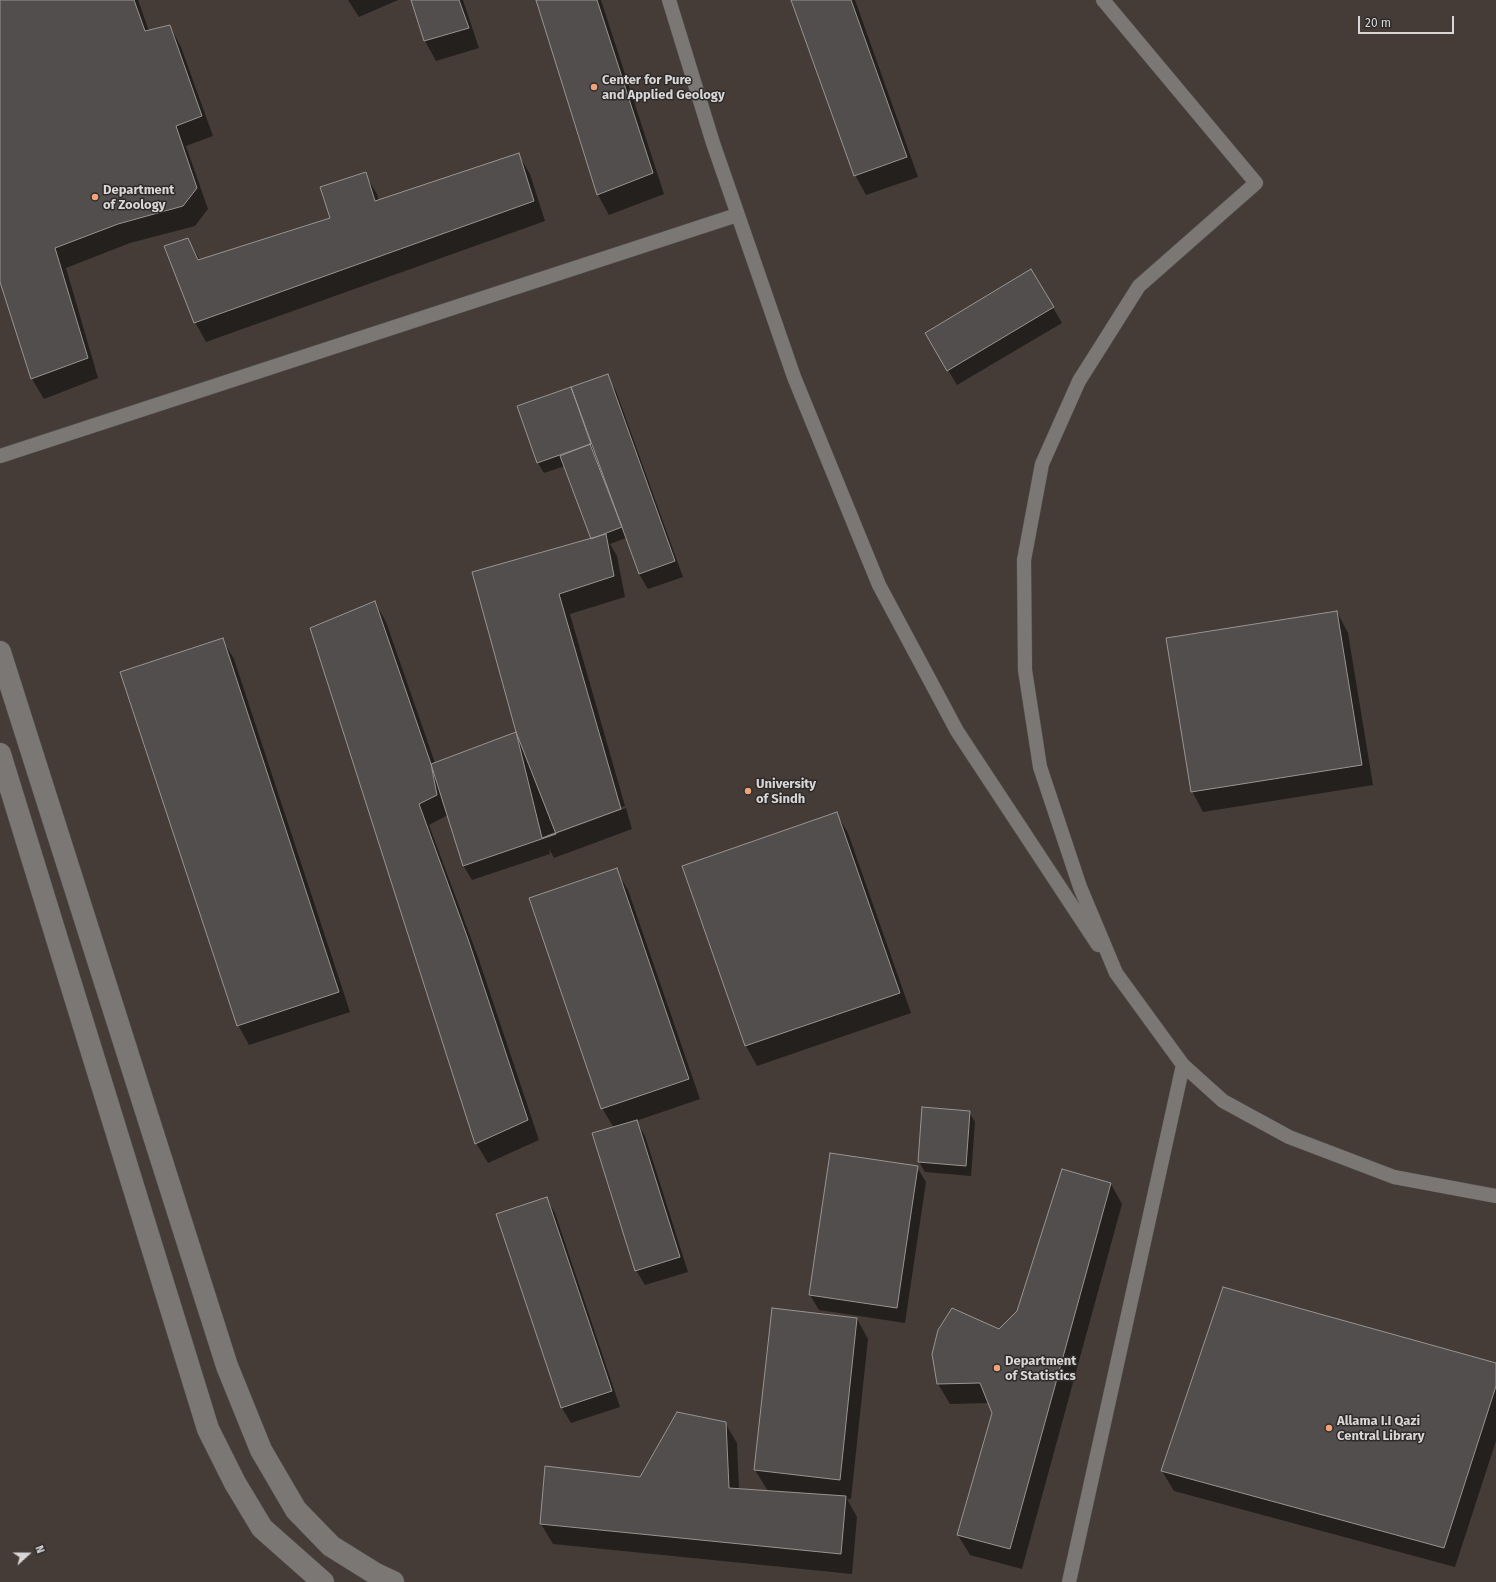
<!DOCTYPE html>
<style>
body{margin:0}
#map{position:relative;width:1496px;height:1582px;overflow:hidden;background:#383534;font-family:"Fira Sans",sans-serif}
canvas{display:block}
.north{position:absolute;left:8px;top:1534px;width:40px;height:40px;-webkit-text-stroke:3px #2e2b2a;paint-order:stroke;rotate:69deg;font-size:11px;font-weight:700;line-height:16px;text-align:center;color:#d8d6d6}
.north::after{content:'';display:block;margin:auto;width:14px;height:18px;background:#d8d6d6;clip-path:polygon(50% 0,100% 100%,50% 72%,0 100%)}
.scale{position:absolute;left:1358px;top:16px;width:96px;height:18px;box-sizing:border-box;border:2px solid #d8d6d6;border-top:0;padding-left:5px;font-size:12px;line-height:14px;white-space:nowrap;color:#d8d6d6;-webkit-text-stroke:3px #2e2b2a;paint-order:stroke}
</style>
<div id="map">
<canvas width="1496" height="1582"></canvas>
<div class="north">N</div>
<div class="scale">20 m</div>
</div>
<script>
const g = document.querySelector('canvas').getContext('2d');
g.lineJoin = 'round';
function fill(path, color) { g.fillStyle = color; g.fill(path, 'evenodd'); }
const poly = rows => new Path2D(rows.map(r => 'M' + r).join(''));
function stroke(path, color, width, dash) { g.strokeStyle = color; g.lineWidth = width; g.lineCap = dash ? 'butt' : 'round'; g.setLineDash(dash || []); g.stroke(path); }
function write(font, color, halo, rows, align = 'center') {
  g.font = font + ' "Fira Sans",sans-serif'; g.lineWidth = 3; g.setLineDash([]); g.textBaseline = 'middle'; g.strokeStyle = halo; g.fillStyle = color; for (const [text, x, y, turn = 0] of rows) {
    g.save(); g.translate(x, y); g.rotate((+turn || 0) * Math.PI / 180); g.textAlign = isNaN(turn) ? turn : align; if (halo) g.strokeText(text, 0, 0); g.fillText(text, 0, 0); g.restore();
  }
}
const built = poly([
 [0,0,1496,0,1496,1582,0,1582]
]);
const shadow = poly([
 [0,0,138,0,149,31,170,26,181,47,213,136,186,146,208,209,195,226,130,243,66,268,98,378,44,399,32,379,0,278],
 [348,0,398,0,359,17],
 [412,0,463,0,479,48,436,61,425,41],
 [537,0,601,0,664,194,609,215,598,195],
 [792,0,855,0,918,177,866,195,855,175],
 [518,154,530,174,545,221,206,342,195,322,188,240,200,260,331,218,365,174,377,194,379,201],
 [1031,270,1062,323,957,385,926,333],
 [607,376,616,391,683,577,648,589,639,574,626,538,610,544,617,556,625,597,570,614,625,806,547,835,547,837,626,808,632,829,554,858,549,849,550,854,472,880,463,865,448,815,429,825,479,960,539,1140,488,1163,476,1143,375,602,386,622,435,763,518,737,474,573,593,539,565,466,544,473,538,463,518,407,573,392],
 [1337,612,1348,633,1373,785,1203,812,1192,791],
 [222,639,234,659,350,1012,249,1045,238,1025],
 [836,813,848,833,911,1013,757,1066,746,1046,683,866],
 [616,870,628,890,700,1099,636,1121,645,1136,688,1272,645,1285,636,1270,614,1128,602,1108],
 [923,1108,969,1112,975,1122,971,1176,925,1172,919,1162],
 [917,1167,926,1182,905,1323,819,1310,810,1295],
 [1111,1184,1122,1204,1022,1569,970,1555,958,1535,993,1413,989,1403,950,1404,938,1384,999,1330,1018,1311],
 [546,1198,555,1213,620,1407,571,1423,562,1408,497,1214],
 [857,1319,868,1339,851,1499,847,1499,857,1517,852,1574,553,1544,541,1524,641,1479,725,1423,737,1443,739,1489,768,1491,755,1470],
 [1496,1364,1496,1441,1455,1567,1174,1491,1162,1471]
]);
const building = poly([
 [0,0,134,0,145,31,170,25,202,116,176,126,197,188,183,206,118,224,55,248,88,358,31,379,0,282,0,0],
 [411,0,459,0,469,28,424,41,411,0],
 [536,0,597,0,653,173,597,195,536,0],
 [791,0,851,0,907,157,854,176,791,0],
 [519,153,534,201,194,323,164,246,188,238,198,260,330,218,320,187,366,172,375,201,519,153],
 [1031,269,1054,307,947,371,925,333,1031,269],
 [608,374,675,561,639,574,571,387,608,374],
 [571,387,591,444,537,463,517,406,571,387],
 [590,444,622,527,591,539,560,456,590,444],
 [606,534,614,576,559,594,621,809,542,838,516,732,472,572,606,534],
 [375,601,431,764,437,795,419,804,468,939,528,1120,475,1144,310,628,375,601],
 [1337,611,1362,765,1191,792,1166,638,1337,611],
 [223,638,339,992,237,1026,120,672,223,638],
 [516,732,556,834,463,866,431,764,516,732],
 [837,812,900,993,745,1046,682,866,837,812],
 [617,868,689,1079,601,1109,529,898,617,868],
 [922,1107,970,1111,966,1166,918,1162,922,1107],
 [637,1120,680,1257,635,1271,592,1133,637,1120],
 [830,1153,918,1166,897,1308,809,1295,830,1153],
 [1062,1169,1111,1183,1010,1549,957,1535,992,1413,980,1383,937,1384,932,1354,938,1330,952,1308,999,1329,1017,1311,1062,1169],
 [547,1197,612,1391,561,1408,496,1214,547,1197],
 [1223,1287,1496,1363,1496,1386,1444,1548,1161,1471,1223,1287],
 [772,1308,857,1318,840,1480,754,1470,772,1308],
 [677,1412,726,1422,729,1488,846,1496,841,1554,540,1524,545,1466,640,1477,677,1412]
]);
const lane = poly([
 [669,0,713,143,794,377,879,585,957,731,1098,945],
 [1103,0,1256,183,1139,286,1079,381,1042,464,1024,560,1025,670,1040,767,1080,887,1116,973,1183,1065,1223,1101,1289,1137,1394,1177,1496,1196],
 [0,456,737,215],
 [1069,1582,1183,1065]
]);
const secondary = poly([
 [0,652,227,1366,261,1450,296,1510,331,1546,376,1574,393,1582],
 [0,754,208,1429,235,1483,262,1528,323,1582]
]);
const markers = [
 [594,87,4,"#f0a378"],
 [95,197,4,"#f0a378"],
 [748,791,4,"#f0a378"],
 [997,1368,4,"#f0a378"],
 [1329,1428,4,"#f0a378"]
];
const poiNames = [
 ["Center for Pure",602,80],
 ["and Applied Geology",602,95],
 ["Department",103,190],
 ["of Zoology",103,205],
 ["University",756,784],
 ["of Sindh",756,799],
 ["Department",1005,1361],
 ["of Statistics",1005,1376],
 ["Allama I.I Qazi",1337,1421],
 ["Central Library",1337,1436]
];
fill(built, '#453c38');
fill(shadow, '#0007');
fill(building, '#514e4d');
stroke(building, '#979492', 1);
stroke(lane, '#535150', 15);
stroke(secondary, '#535150', 23);
stroke(lane, '#7a7775', 14);
stroke(secondary, '#7a7775', 22);
for (const [x, y, r, color] of markers) { const dot = new Path2D(); dot.arc(x, y, r, 0, 2 * Math.PI); g.fillStyle = color; g.fill(dot); stroke(dot, '#2e2b2a', 1.5); }
write('bold 13px', '#d8d6d6', '#2e2b2a', poiNames, 'left');
</script>
